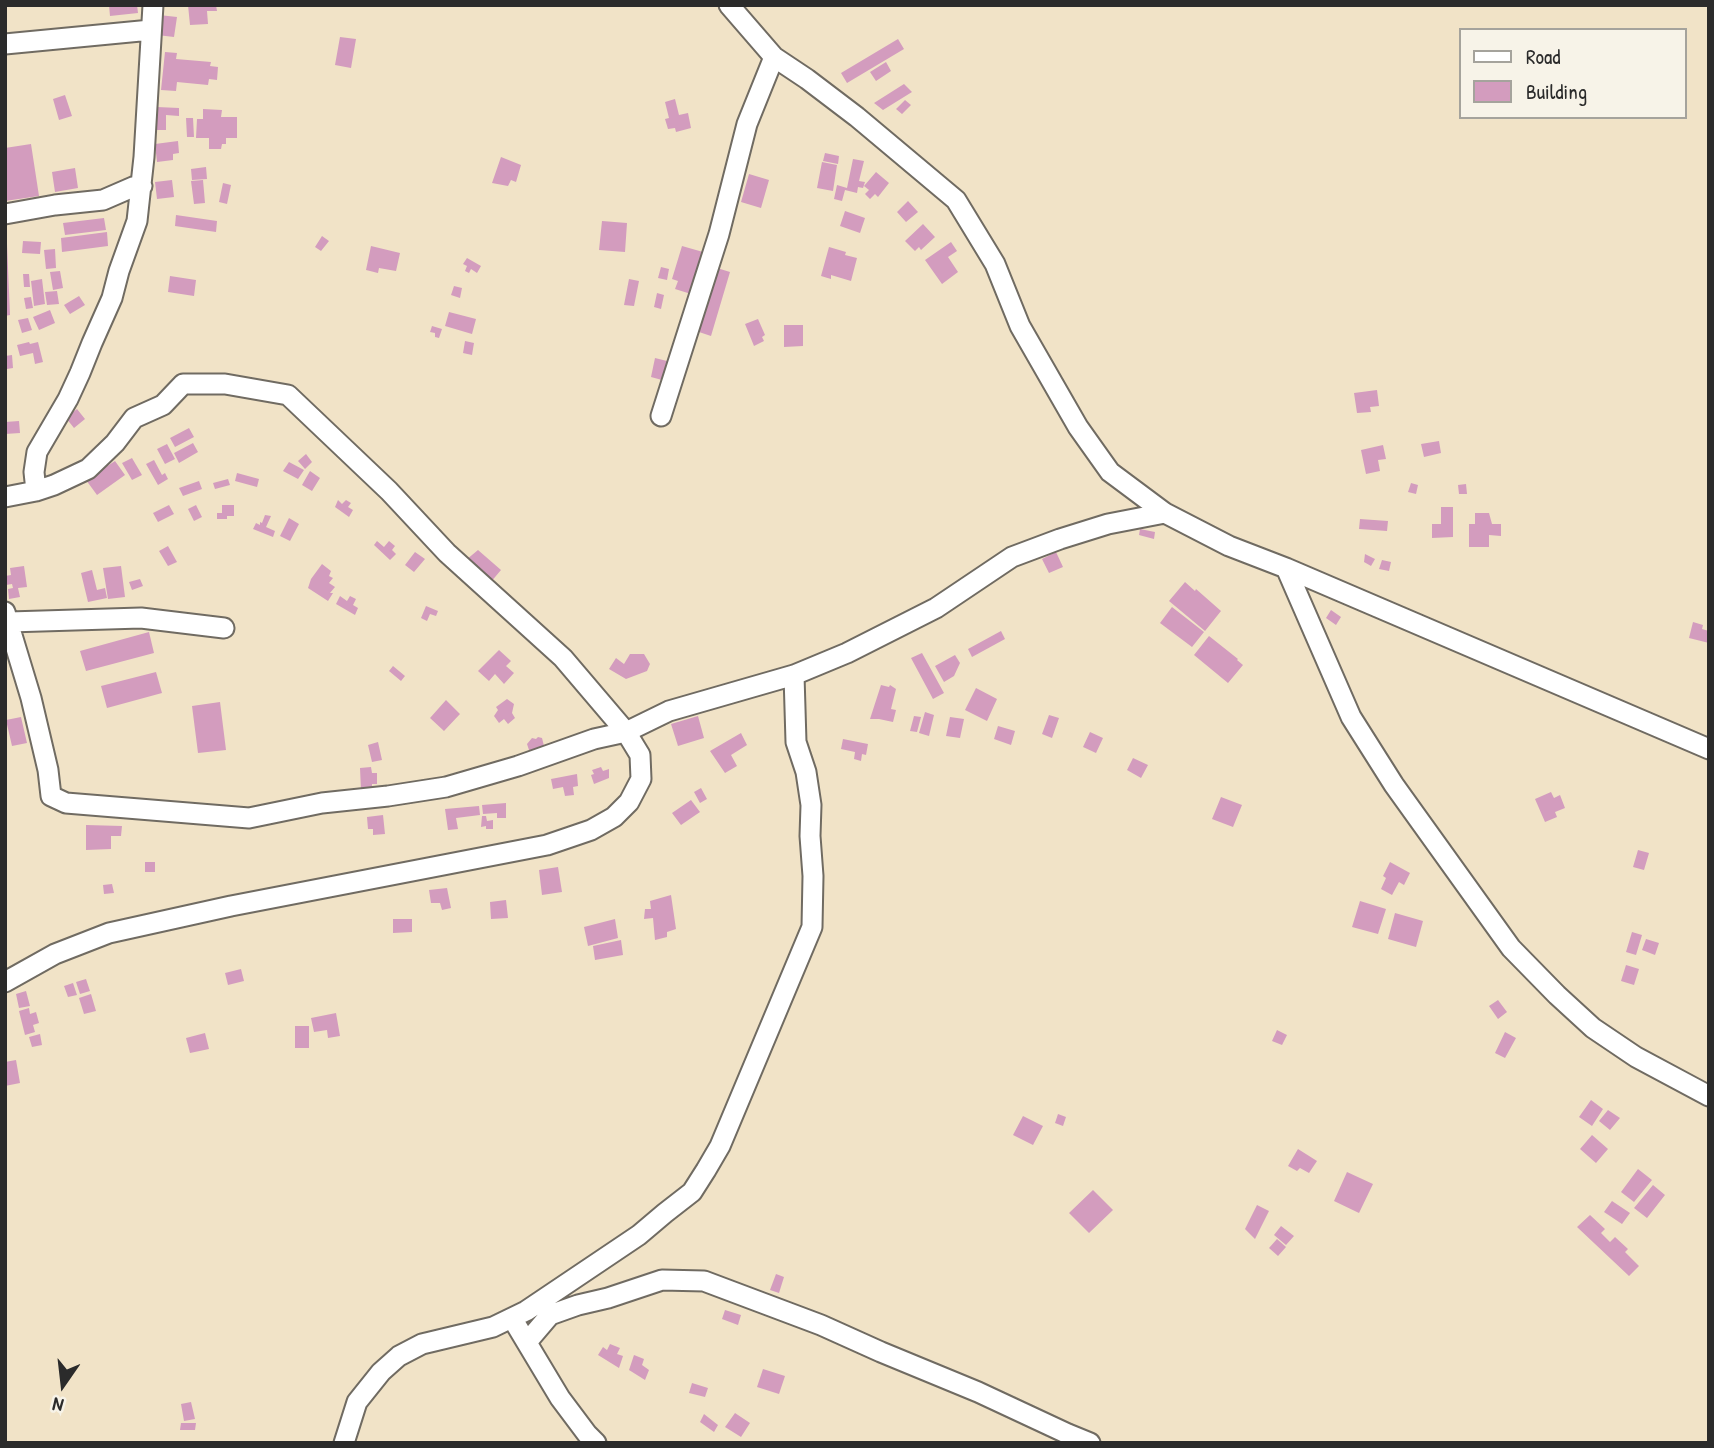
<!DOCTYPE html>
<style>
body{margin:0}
#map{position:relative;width:1714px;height:1448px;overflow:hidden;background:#f1e3c7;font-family:"Patrick Hand",sans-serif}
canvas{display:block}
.frame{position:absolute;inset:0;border:7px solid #2b2b2b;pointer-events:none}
.legend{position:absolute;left:1459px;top:28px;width:228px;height:91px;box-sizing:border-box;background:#f7f3e8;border:2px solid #a5a39c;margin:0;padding:9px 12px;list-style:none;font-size:21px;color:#2b2b2b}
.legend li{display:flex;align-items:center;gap:14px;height:35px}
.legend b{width:35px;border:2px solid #a5a39c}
.north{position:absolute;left:28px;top:1350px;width:70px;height:70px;-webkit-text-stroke:5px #f7f3e8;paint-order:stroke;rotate:194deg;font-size:19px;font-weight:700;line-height:28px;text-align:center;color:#2b2b2b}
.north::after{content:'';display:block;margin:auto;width:24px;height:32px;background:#2b2b2b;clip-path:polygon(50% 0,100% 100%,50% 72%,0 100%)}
</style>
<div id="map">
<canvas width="1714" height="1448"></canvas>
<div class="frame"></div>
<ul class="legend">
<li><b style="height:9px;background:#fff"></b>Road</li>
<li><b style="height:19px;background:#d39cbe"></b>Building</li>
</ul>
<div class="north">N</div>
</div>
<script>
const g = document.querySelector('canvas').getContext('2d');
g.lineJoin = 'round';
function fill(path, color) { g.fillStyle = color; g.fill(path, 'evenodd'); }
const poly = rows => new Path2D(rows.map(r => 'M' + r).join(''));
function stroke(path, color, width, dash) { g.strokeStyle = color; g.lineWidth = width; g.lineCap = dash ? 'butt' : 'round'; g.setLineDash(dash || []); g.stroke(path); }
const building = poly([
 [109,5,137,5,138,13,110,16],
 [188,5,216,5,217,11,207,11,208,24,190,25],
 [159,15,177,17,174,37,157,35],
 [340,37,356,39,351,68,335,65],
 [898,39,904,49,847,83,841,73],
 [165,52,177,53,176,59,211,62,210,66,218,67,217,80,209,79,208,85,177,82,176,91,161,90],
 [886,62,891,71,876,81,870,72],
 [904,84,912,92,883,110,874,103],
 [65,95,72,116,59,120,53,99],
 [675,99,679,115,688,113,691,128,676,132,675,128,668,129,665,119,669,118,665,102],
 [905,100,911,105,902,114,896,109],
 [157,107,179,108,179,116,166,115,166,130,156,130],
 [203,109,222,110,221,117,237,117,237,138,226,138,226,144,222,144,221,149,209,149,209,138,196,138,197,119,203,119],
 [186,118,193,118,194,137,187,137],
 [178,141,179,153,173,154,173,160,157,162,155,144],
 [31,144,39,196,5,201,5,148],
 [825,153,839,156,838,164,823,161],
 [501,157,521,165,516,182,511,180,508,186,492,183],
 [853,159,864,161,859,181,865,182,863,188,858,187,857,193,845,190,842,201,834,199,837,185,847,188],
 [822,162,837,165,833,191,817,188],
 [206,167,207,179,192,180,191,169],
 [75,168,78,188,55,192,52,172],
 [876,172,889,183,878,197,875,194,870,199,865,194,869,190,864,186],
 [749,174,769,180,761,208,741,202],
 [172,180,174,197,157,199,155,182],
 [203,180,205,203,194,204,191,181],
 [223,183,231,185,227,204,219,202],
 [908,201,918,212,906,222,897,212],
 [845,211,865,218,860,233,840,226],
 [176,215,217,221,216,232,175,226],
 [104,218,106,230,65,235,63,223],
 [602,221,627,223,625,252,599,250],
 [923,224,935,237,921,250,919,247,915,251,905,241],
 [107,232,108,246,62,252,61,238],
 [322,236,329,241,321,251,315,247],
 [23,241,41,242,40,254,22,253],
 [951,242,957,251,948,257,958,272,942,284,925,260],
 [5,244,7,244,10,315,5,316],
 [371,246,400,253,396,271,379,268,378,273,366,270],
 [682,246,703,252,691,294,675,289,678,281,672,279],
 [829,247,846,252,845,255,857,258,851,281,831,275,831,279,821,276],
 [55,249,56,268,46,269,44,250],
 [467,258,481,266,477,273,471,269,469,273,465,271,467,266,463,264],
 [661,267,669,269,667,280,658,278],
 [717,268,730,272,711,336,699,332],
 [60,271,63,288,53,290,50,272],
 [23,274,29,274,30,287,24,287],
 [170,276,196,280,194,296,168,292],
 [42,279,45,304,34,306,31,281],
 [629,279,639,281,634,306,624,305],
 [454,286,462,288,460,298,451,295],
 [57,291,59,304,47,305,45,292],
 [657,293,664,295,661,309,654,307],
 [79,296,85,305,70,314,64,305],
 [31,297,33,308,26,309,24,298],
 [50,310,55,323,39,330,33,317],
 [449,312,476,319,472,334,445,326],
 [28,318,32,330,22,333,18,320],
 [758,319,765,335,762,337,764,341,754,346,745,324],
 [784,325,803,325,803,346,784,347],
 [432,326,442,329,439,338,435,337,435,333,430,332],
 [465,341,474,343,472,355,463,353],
 [29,342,30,344,38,342,43,362,35,364,33,353,20,356,17,345],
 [12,355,13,368,7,369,5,356],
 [655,358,671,362,667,377,663,376,662,380,651,377],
 [1377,390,1379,406,1370,407,1371,412,1357,413,1354,393],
 [77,409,85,419,74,428,66,418],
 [19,421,20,433,5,434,5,422],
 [189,428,194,437,175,447,170,438],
 [1439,441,1441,453,1424,457,1421,444],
 [193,443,198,452,179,463,174,453],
 [167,444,175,459,165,464,157,449],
 [1383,445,1386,459,1378,460,1380,471,1366,474,1361,450],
 [306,454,312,462,305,469,298,461],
 [132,458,142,475,132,480,122,463],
 [154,460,162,475,165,473,168,479,158,485,146,464],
 [115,461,125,475,97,495,86,480],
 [289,462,304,470,298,479,283,471],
 [310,471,320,478,312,491,302,485],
 [237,473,259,479,257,487,235,481],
 [228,479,230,485,215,489,213,483],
 [199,481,202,489,183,496,179,488],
 [1411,483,1418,485,1416,494,1408,492],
 [1466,484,1467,494,1459,494,1458,485],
 [338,500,342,504,346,500,351,503,348,507,353,510,349,517,335,507],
 [169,505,174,514,158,522,153,513],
 [196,505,202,517,194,521,188,509],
 [222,505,234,505,234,516,227,516,227,519,217,519,217,513,222,513],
 [1441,507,1453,507,1453,537,1432,538,1432,524,1441,524],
 [1475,513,1489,513,1492,524,1501,524,1501,536,1489,535,1489,547,1469,547,1469,524,1475,524],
 [265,515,271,516,266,527,275,531,273,537,253,529,256,523,260,525,260,522,262,523],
 [289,518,299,524,290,541,280,536],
 [1360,519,1388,521,1387,531,1359,529],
 [1140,529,1155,532,1154,539,1139,535],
 [377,541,384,547,389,541,395,546,392,550,396,554,390,560,374,545],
 [168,546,177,562,168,566,159,551],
 [478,550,501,570,490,583,466,560],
 [415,552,425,559,414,572,405,565],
 [1056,552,1063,567,1049,573,1042,559],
 [1365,554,1375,559,1371,566,1364,562],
 [1382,560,1391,562,1389,571,1379,569],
 [322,564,331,571,329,576,333,578,329,583,335,587,330,593,333,593,328,601,308,588,311,579],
 [24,566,27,587,18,588,20,597,9,599,8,589,13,588,12,584,6,585,5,576,11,575,10,568],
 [121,566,125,597,108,599,103,568],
 [92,570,97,590,105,588,107,598,88,602,81,573],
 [140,579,143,586,132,590,129,582],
 [1185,582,1195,591,1196,589,1221,611,1205,631,1169,601],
 [340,596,347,601,350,596,356,599,353,605,358,608,355,615,336,604],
 [426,606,438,611,436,616,430,614,427,621,421,618],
 [1172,607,1204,632,1192,647,1160,623],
 [1331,610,1341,617,1336,625,1326,618],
 [1693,622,1703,625,1702,629,1709,631,1709,643,1689,638],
 [1001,631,1005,639,972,657,968,649],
 [149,632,154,653,86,671,80,651],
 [1209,636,1238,659,1237,660,1243,665,1228,683,1194,655],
 [499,650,511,661,506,666,514,673,504,684,495,674,489,681,478,671],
 [922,653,944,693,933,699,911,658],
 [630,654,644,654,650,664,647,671,626,679,609,669,616,658,624,664],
 [955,655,960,663,954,676,944,682,935,666],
 [393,666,405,676,401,681,389,671],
 [156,672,162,693,107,708,101,686],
 [881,685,889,687,890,685,896,689,891,709,896,710,893,722,879,719,870,719],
 [976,688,997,699,987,721,965,710],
 [507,699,514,704,512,713,515,718,508,724,504,719,499,723,494,716,498,710,496,707],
 [446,700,460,714,444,731,430,718],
 [220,702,226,750,198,753,192,706],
 [925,712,934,715,929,736,919,733],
 [1049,715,1059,718,1052,738,1042,734],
 [698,716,704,738,678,746,671,724],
 [914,716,921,717,917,732,910,731],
 [21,717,27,743,12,746,6,720],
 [950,717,964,719,960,738,946,736],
 [998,726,1015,731,1011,745,994,739],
 [1090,732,1103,738,1096,753,1083,747],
 [741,733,747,745,731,755,737,766,725,773,710,751],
 [538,737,542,738,544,746,531,756,527,744,532,738,536,739],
 [843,739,868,744,866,755,862,754,861,761,854,759,855,752,841,749],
 [378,742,382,760,372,762,368,745],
 [1133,758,1148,765,1141,778,1127,770],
 [371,767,372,773,377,773,377,784,372,784,372,789,361,790,360,768],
 [601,767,603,771,609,769,609,778,594,784,591,775,594,774,592,770],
 [577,774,578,786,573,787,574,795,565,796,563,787,553,789,551,779],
 [701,788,707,799,700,803,694,792],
 [1551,792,1554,798,1560,795,1565,808,1555,812,1557,817,1545,822,1535,799],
 [1221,797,1242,805,1233,827,1212,819],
 [691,800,700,812,681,825,672,813],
 [506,803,506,818,497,818,497,813,483,814,482,805],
 [479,806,480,815,456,818,458,829,448,830,445,809],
 [383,815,385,834,373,835,373,829,368,829,367,817],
 [482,816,486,816,487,821,493,820,493,829,486,829,486,826,481,827],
 [86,825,122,826,121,836,111,836,111,849,86,850],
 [1638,850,1649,853,1644,870,1633,867],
 [145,862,155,862,155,872,145,872],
 [1390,862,1410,873,1404,885,1399,882,1392,895,1381,889,1386,878,1383,876],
 [558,867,562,892,542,895,539,870],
 [112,884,114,893,104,894,103,885],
 [447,888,451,908,442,910,440,903,431,903,429,890],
 [671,895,676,929,667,932,667,937,655,940,653,918,644,919,645,909,651,909,650,901],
 [506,900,508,918,491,919,490,902],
 [1360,901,1386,909,1378,934,1352,927],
 [1395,913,1423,921,1416,947,1388,939],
 [393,919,412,919,412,932,393,933],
 [615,919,618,938,588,946,584,927],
 [1632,932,1642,935,1636,955,1626,952],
 [1646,939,1659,943,1655,955,1642,950],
 [621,940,623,955,595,960,593,946],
 [1626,965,1639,969,1634,985,1621,981],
 [241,969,244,981,228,985,225,973],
 [86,979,90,991,80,994,76,982],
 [73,983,77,995,68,997,64,986],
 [26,991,30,1006,19,1008,16,994],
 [91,994,96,1011,84,1014,79,998],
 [1498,1000,1507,1012,1498,1019,1489,1006],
 [29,1008,30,1014,36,1012,39,1023,33,1025,35,1032,25,1035,19,1011],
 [336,1013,340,1036,328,1038,327,1030,314,1032,311,1018],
 [295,1026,309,1026,309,1048,295,1048],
 [1277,1030,1287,1035,1282,1045,1272,1041],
 [1505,1032,1516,1038,1505,1058,1495,1053],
 [205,1033,209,1049,190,1053,186,1038],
 [40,1034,42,1045,32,1047,29,1037],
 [16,1060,20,1083,5,1086,5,1062],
 [1591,1100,1603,1109,1592,1126,1579,1117],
 [1608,1110,1620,1118,1610,1130,1599,1121],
 [1058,1114,1066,1117,1063,1126,1055,1123],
 [1023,1116,1043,1126,1033,1145,1013,1135],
 [1592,1135,1608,1149,1596,1163,1580,1149],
 [1298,1149,1317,1161,1309,1173,1300,1168,1297,1171,1288,1166],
 [1638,1169,1652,1180,1634,1202,1621,1192],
 [1347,1172,1373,1184,1359,1213,1334,1201],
 [1653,1185,1665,1195,1647,1218,1634,1208],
 [1093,1190,1113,1210,1089,1233,1069,1213],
 [1612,1201,1630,1213,1622,1224,1604,1212],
 [1257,1205,1269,1211,1255,1239,1245,1229],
 [1590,1215,1605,1229,1601,1233,1610,1242,1615,1237,1628,1249,1625,1252,1639,1266,1629,1276,1577,1227],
 [1281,1226,1294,1236,1286,1245,1274,1235],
 [1277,1239,1286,1247,1278,1256,1269,1248],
 [776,1274,784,1277,779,1293,770,1290],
 [725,1310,741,1315,738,1325,722,1319],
 [610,1344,620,1348,617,1354,623,1356,619,1368,598,1355,603,1347,607,1350],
 [634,1355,644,1359,642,1365,649,1370,645,1380,629,1370],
 [763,1369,785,1376,779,1394,757,1387],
 [692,1383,708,1388,705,1397,689,1393],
 [191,1402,195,1419,184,1421,181,1404],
 [735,1413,750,1423,741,1437,725,1427],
 [704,1414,718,1425,714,1432,700,1422],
 [181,1423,196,1423,195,1430,180,1430]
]);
const minor = poly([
 [729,5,774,57,807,79,857,117,956,200,995,264,1020,326,1078,427,1110,472,1165,513,1229,546,1286,568,1709,749],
 [5,44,151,30],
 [5,214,55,205,103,200,133,187,142,186],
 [661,416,719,234,747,124,774,57],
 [36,491,34,472,37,452,68,399,80,373,92,343,112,298,119,271,137,221,144,157,153,5],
 [5,497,36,491,54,485,88,469,115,443,134,418,163,405,183,384,225,384,288,395,389,491,447,553,563,658,626,732,640,755,641,779,629,802,614,817,591,830,547,845,231,906,109,933,55,954,5,982],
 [1286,568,1351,717,1394,785,1511,948,1557,995,1593,1028,1636,1057,1709,1096],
 [5,612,31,698,48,770,51,796,66,803,249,818,322,803,388,796,446,787,518,766,594,739,626,732,669,711,794,675,847,653,936,608,1012,557,1060,539,1108,524,1165,513],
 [9,622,141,618,224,628],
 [512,1318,560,1398,587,1434,596,1443],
 [527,1342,550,1315,578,1305,608,1298,662,1280,704,1281,821,1325,881,1352,978,1392,1068,1434,1090,1443],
 [344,1443,357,1402,381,1372,399,1356,422,1344,493,1327,526,1311,639,1235,665,1213,692,1192,706,1170,720,1146,812,927,813,876,810,836,811,805,806,772,796,742,794,675]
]);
fill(building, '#d39cbe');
stroke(minor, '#706b62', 23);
stroke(minor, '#fff', 19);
</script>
